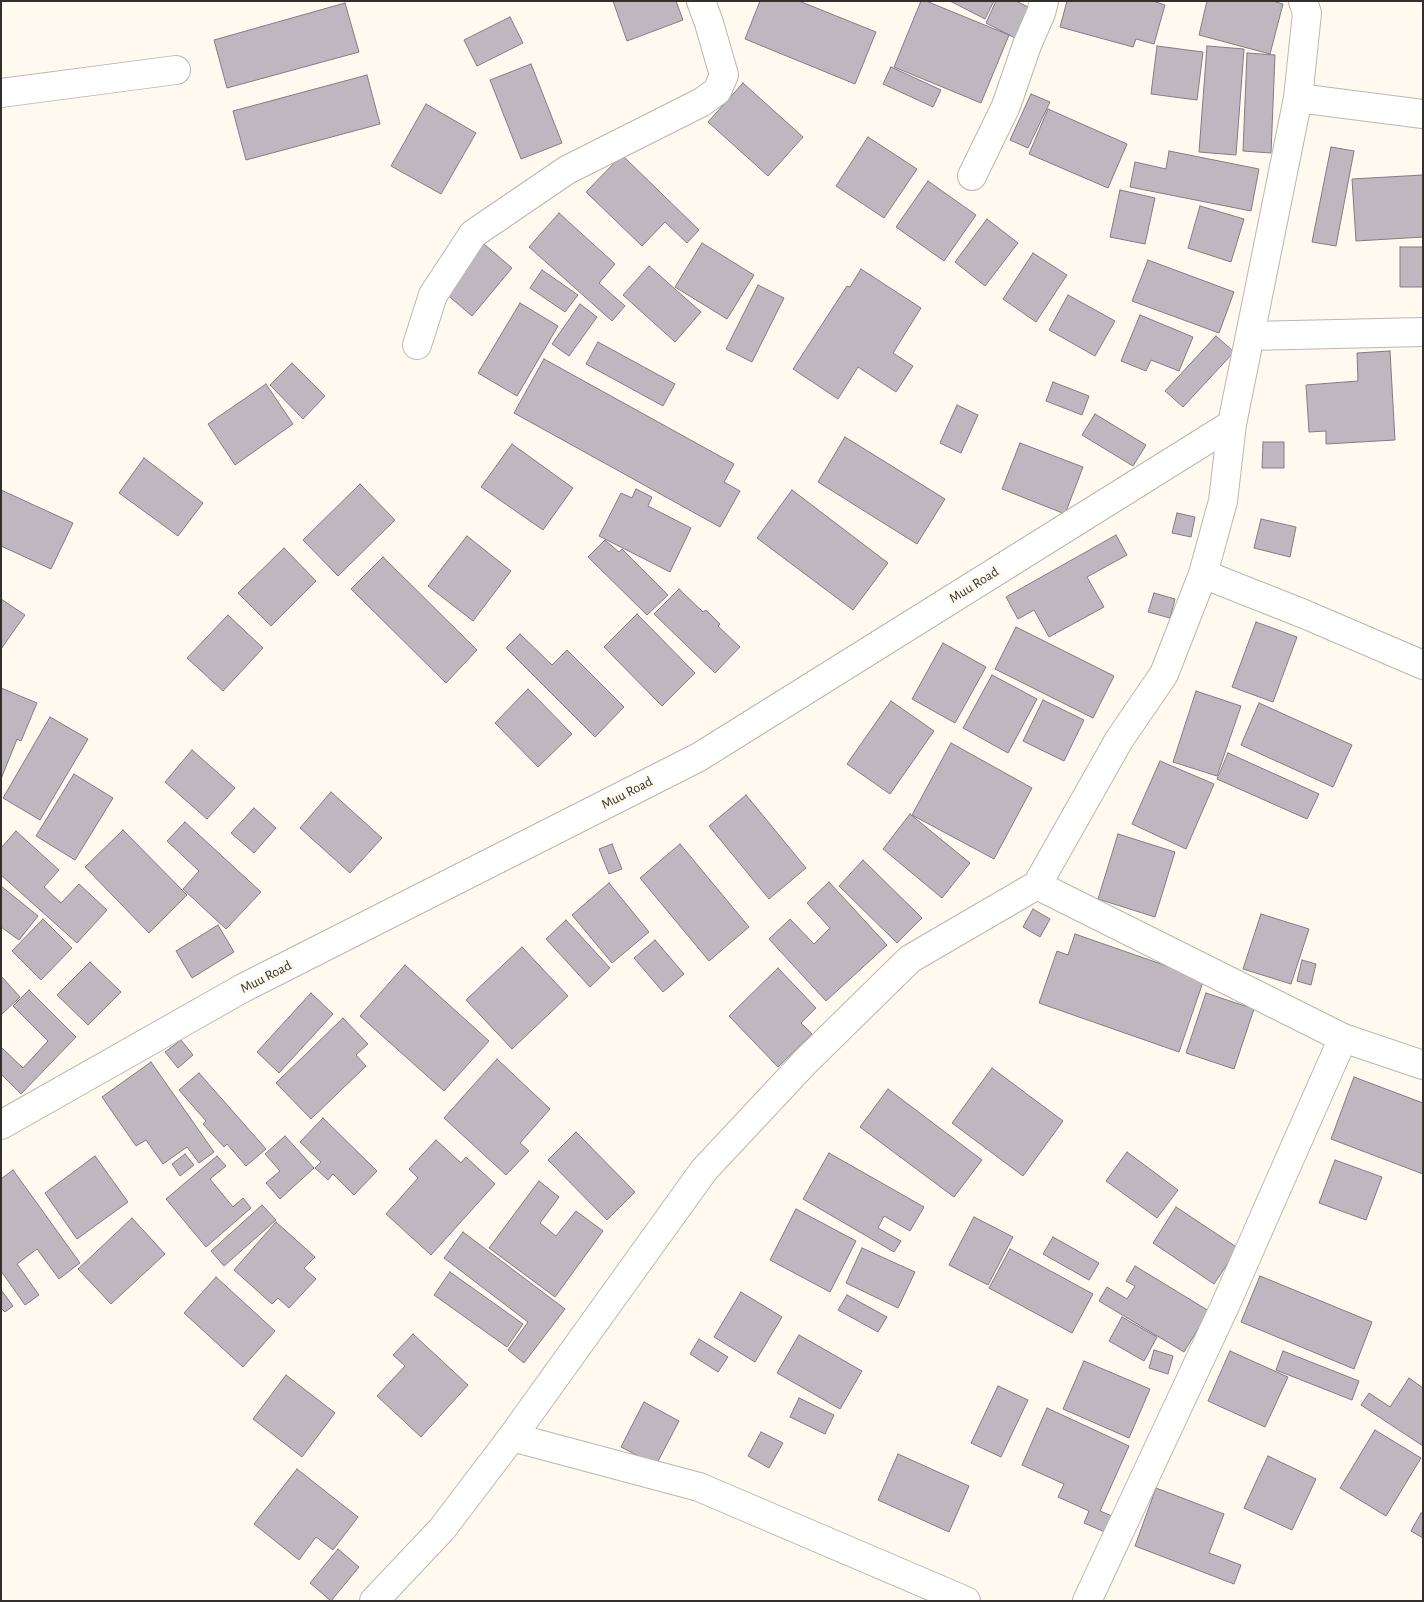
<!DOCTYPE html>
<style>
body{margin:0}
#map{position:relative;width:1424px;height:1602px;overflow:hidden;background:#fff9ef;font-family:"Alegreya Sans",sans-serif}
canvas{display:block}
.frame{position:absolute;inset:0;border:2px solid #32302c;pointer-events:none}
</style>
<div id="map">
<canvas width="1424" height="1602"></canvas>
<div class="frame"></div>
</div>
<script>
const g = document.querySelector('canvas').getContext('2d');
g.lineJoin = 'round';
function fill(path, color) { g.fillStyle = color; g.fill(path, 'evenodd'); }
const poly = rows => new Path2D(rows.map(r => 'M' + r).join(''));
function stroke(path, color, width, dash) { g.strokeStyle = color; g.lineWidth = width; g.lineCap = dash ? 'butt' : 'round'; g.setLineDash(dash || []); g.stroke(path); }
function write(font, color, halo, rows, align = 'center') {
  g.font = font + ' "Alegreya Sans",sans-serif'; g.lineWidth = 5; g.setLineDash([]); g.textBaseline = 'middle'; g.strokeStyle = halo; g.fillStyle = color; for (const [text, x, y, turn = 0] of rows) {
    g.save(); g.translate(x, y); g.rotate((+turn || 0) * Math.PI / 180); g.textAlign = isNaN(turn) ? turn : align; if (halo) g.strokeText(text, 0, 0); g.fillText(text, 0, 0); g.restore();
  }
}
const building = poly([
 [613,1,676,1,683,20,627,41,613,1],
 [760,1,799,1,876,32,855,84,745,39,760,1],
 [921,1,926,1,1009,35,981,103,894,67,921,1],
 [950,1,994,1,985,19,950,1],
 [996,1,1016,1,1030,8,1015,38,986,23,996,1],
 [1067,1,1153,1,1165,5,1154,44,1136,39,1133,47,1060,27,1067,1],
 [1207,1,1273,1,1283,4,1270,54,1199,35,1207,1],
 [345,3,359,52,227,88,214,40,345,3],
 [510,17,523,43,477,66,464,40,510,17],
 [1157,46,1203,52,1197,100,1151,94,1157,46],
 [1207,46,1244,49,1236,155,1199,152,1207,46],
 [1247,53,1275,55,1271,153,1243,151,1247,53],
 [531,64,562,143,521,159,490,80,531,64],
 [891,67,941,90,933,107,883,84,891,67],
 [367,75,380,124,246,160,233,111,367,75],
 [743,83,803,137,768,176,708,122,743,83],
 [1031,94,1050,102,1028,148,1010,140,1031,94],
 [426,104,476,133,441,194,391,166,426,104],
 [1048,109,1127,144,1108,188,1029,154,1048,109],
 [868,137,917,169,884,218,836,186,868,137],
 [1331,147,1354,151,1336,246,1312,242,1331,147],
 [1169,151,1259,169,1251,211,1130,187,1135,162,1166,169,1169,151],
 [622,155,699,230,687,243,665,222,642,246,586,192,622,155],
 [1423,175,1423,237,1356,241,1352,179,1423,175],
 [928,181,976,215,944,261,896,227,928,181],
 [1120,190,1155,198,1145,244,1110,237,1120,190],
 [1200,206,1244,219,1231,262,1188,248,1200,206],
 [559,213,615,264,599,283,625,306,612,321,529,247,559,213],
 [987,219,1018,243,985,286,955,262,987,219],
 [702,243,754,275,727,319,675,287,702,243],
 [484,244,512,268,472,316,444,292,484,244],
 [1400,247,1423,247,1423,287,1400,287,1400,247],
 [1033,253,1067,275,1036,322,1003,299,1033,253],
 [1148,260,1234,292,1219,333,1132,301,1148,260],
 [649,266,701,312,675,342,623,295,649,266],
 [861,269,921,308,893,353,913,366,896,392,858,367,838,399,793,369,847,286,850,287,861,269],
 [542,270,578,295,565,312,530,288,542,270],
 [758,285,784,298,752,362,726,349,758,285],
 [1068,295,1115,321,1095,356,1049,330,1068,295],
 [520,303,558,326,517,396,478,373,520,303],
 [580,304,597,317,569,356,552,344,580,304],
 [1140,315,1193,337,1179,371,1151,360,1146,371,1121,361,1140,315],
 [1216,336,1234,352,1183,407,1165,391,1216,336],
 [598,342,675,384,663,406,586,364,598,342],
 [1390,351,1395,440,1326,444,1326,431,1309,432,1306,385,1358,381,1357,353,1390,351],
 [544,359,734,464,724,482,740,491,720,527,514,413,544,359],
 [292,363,325,396,303,419,270,385,292,363],
 [1053,382,1089,396,1082,415,1046,401,1053,382],
 [266,384,293,424,235,465,208,424,266,384],
 [957,405,978,415,961,453,940,443,957,405],
 [1095,414,1146,445,1133,466,1082,435,1095,414],
 [845,437,945,499,917,544,818,482,845,437],
 [1263,442,1284,442,1284,468,1262,468,1263,442],
 [1020,443,1083,467,1065,514,1002,489,1020,443],
 [512,444,573,488,543,530,481,487,512,444],
 [144,458,203,503,178,536,119,493,144,458],
 [360,484,395,520,338,576,303,540,360,484],
 [636,489,652,497,648,506,691,528,670,572,599,536,621,493,632,498,636,489],
 [1,490,73,523,51,569,1,546,1,490],
 [792,490,888,563,853,610,757,538,792,490],
 [1177,513,1195,517,1191,537,1172,533,1177,513],
 [1261,519,1296,527,1290,557,1254,548,1261,519],
 [1116,535,1127,555,1087,577,1104,607,1049,637,1034,610,1018,619,1006,597,1116,535],
 [467,536,511,571,473,621,428,586,467,536],
 [605,540,619,552,622,549,668,595,647,615,588,557,605,540],
 [284,548,316,581,271,626,238,593,284,548],
 [383,557,477,650,446,683,351,589,383,557],
 [679,589,703,612,706,610,720,624,718,626,740,647,715,673,654,614,679,589],
 [1154,593,1175,599,1170,618,1148,612,1154,593],
 [1,599,25,615,1,649,1,599],
 [637,614,695,673,662,706,604,647,637,614],
 [228,615,263,648,223,691,187,658,228,615],
 [1256,622,1297,637,1273,702,1232,687,1256,622],
 [1016,627,1114,676,1093,718,995,669,1016,627],
 [520,634,552,665,567,650,624,707,595,737,506,648,520,634],
 [943,643,986,667,955,723,912,699,943,643],
 [992,675,1037,699,1008,753,963,728,992,675],
 [1,688,37,703,21,741,17,739,1,779,1,688],
 [528,689,572,734,538,767,495,723,528,689],
 [1196,691,1241,706,1217,776,1173,762,1196,691],
 [1043,700,1084,720,1064,761,1023,741,1043,700],
 [891,701,934,731,890,794,847,764,891,701],
 [1259,703,1352,745,1333,787,1241,745,1259,703],
 [50,717,88,739,40,820,3,798,50,717],
 [951,743,1032,788,994,859,912,815,951,743],
 [192,750,235,788,207,819,165,782,192,750],
 [1228,753,1319,794,1307,819,1217,779,1228,753],
 [1160,761,1214,784,1186,849,1132,824,1160,761],
 [74,774,113,798,75,860,36,836,74,774],
 [331,792,382,838,350,873,300,828,331,792],
 [746,795,806,868,769,899,709,826,746,795],
 [254,808,276,828,254,853,231,833,254,808],
 [910,814,970,863,942,898,883,849,910,814],
 [185,822,261,892,226,929,183,889,199,871,167,841,185,822],
 [123,830,187,895,149,933,85,867,123,830],
 [16,831,59,870,44,887,61,903,79,884,107,910,77,943,1,875,1,848,16,831],
 [1118,834,1175,852,1155,917,1098,899,1118,834],
 [612,844,622,869,609,874,599,849,612,844],
 [680,844,749,927,709,961,640,878,680,844],
 [863,860,922,918,897,943,839,886,863,860],
 [829,882,887,945,826,1001,769,939,790,919,814,944,830,928,807,903,829,882],
 [609,883,649,932,612,963,572,915,609,883],
 [1,886,38,916,19,940,1,927,1,886],
 [1033,909,1050,919,1040,937,1023,927,1033,909],
 [1261,914,1309,929,1291,984,1243,969,1261,914],
 [43,919,72,948,41,980,12,951,43,919],
 [566,920,610,968,590,987,546,939,566,920],
 [218,925,234,952,192,978,176,951,218,925],
 [1075,934,1204,979,1179,1052,1039,1003,1057,951,1068,955,1075,934],
 [655,940,684,974,663,992,634,958,655,940],
 [522,947,568,996,512,1049,466,1000,522,947],
 [1302,960,1316,964,1311,985,1297,981,1302,960],
 [90,962,121,992,88,1025,57,995,90,962],
 [405,965,489,1041,444,1091,360,1016,405,965],
 [778,968,816,1008,801,1023,812,1034,778,1067,729,1016,778,968],
 [1,976,20,997,1,1015,1,976],
 [29,990,76,1037,21,1094,1,1074,1,1047,23,1068,48,1041,13,1006,29,990],
 [311,993,333,1014,279,1073,257,1052,311,993],
 [1206,993,1254,1009,1234,1069,1186,1053,1206,993],
 [343,1018,368,1044,356,1055,366,1066,311,1119,276,1083,343,1018],
 [181,1040,193,1055,178,1068,165,1052,181,1040],
 [497,1059,550,1109,520,1143,529,1151,506,1175,444,1118,497,1059],
 [151,1062,214,1152,199,1163,187,1147,163,1164,146,1140,136,1146,102,1097,151,1062],
 [992,1068,1063,1121,1023,1176,952,1123,992,1068],
 [199,1073,266,1149,246,1166,227,1144,224,1147,203,1124,206,1121,179,1090,199,1073],
 [1354,1077,1423,1103,1423,1174,1331,1139,1354,1077],
 [888,1089,982,1160,954,1197,860,1127,888,1089],
 [323,1118,377,1171,354,1195,333,1174,328,1180,315,1168,321,1162,300,1142,323,1118],
 [576,1132,635,1192,607,1220,548,1160,576,1132],
 [285,1136,314,1168,280,1199,266,1183,280,1171,265,1154,285,1136],
 [436,1140,461,1163,466,1157,495,1184,431,1255,386,1214,418,1178,409,1169,436,1140],
 [1127,1152,1178,1190,1157,1218,1106,1181,1127,1152],
 [829,1153,924,1207,910,1231,884,1216,878,1228,901,1241,894,1252,803,1199,829,1153],
 [185,1154,194,1165,180,1176,172,1164,185,1154],
 [95,1156,128,1202,77,1239,45,1193,95,1156],
 [217,1156,226,1166,210,1179,233,1207,243,1198,251,1208,206,1247,166,1199,217,1156],
 [1335,1160,1382,1177,1366,1220,1319,1203,1335,1160],
 [13,1170,80,1263,59,1279,37,1249,17,1264,39,1295,25,1305,1,1271,1,1179,13,1170],
 [539,1181,559,1197,540,1223,556,1236,576,1211,603,1231,555,1297,489,1248,539,1181],
 [262,1205,276,1220,224,1266,211,1251,262,1205],
 [1176,1207,1238,1248,1214,1284,1153,1243,1176,1207],
 [796,1209,856,1241,830,1292,770,1260,796,1209],
 [974,1217,1013,1237,988,1285,949,1265,974,1217],
 [132,1218,165,1254,111,1304,78,1269,132,1218],
 [276,1222,315,1257,304,1268,316,1279,289,1308,278,1298,272,1304,234,1270,276,1222],
 [463,1232,565,1309,524,1363,508,1350,528,1322,444,1258,463,1232],
 [1053,1237,1099,1263,1089,1280,1043,1254,1053,1237],
 [862,1248,915,1272,898,1308,846,1283,862,1248],
 [1010,1249,1093,1294,1072,1333,989,1288,1010,1249],
 [1135,1266,1209,1311,1184,1352,1099,1301,1107,1287,1127,1299,1135,1286,1126,1281,1135,1266],
 [450,1272,523,1324,507,1347,434,1295,450,1272],
 [1260,1276,1372,1322,1354,1369,1241,1322,1260,1276],
 [216,1277,275,1331,243,1367,184,1313,216,1277],
 [1,1290,13,1306,5,1312,1,1308,1,1290],
 [741,1292,782,1317,755,1362,714,1337,741,1292],
 [847,1295,887,1317,878,1332,838,1310,847,1295],
 [1122,1317,1157,1337,1144,1361,1109,1341,1122,1317],
 [413,1334,468,1385,421,1437,377,1396,405,1366,393,1355,413,1334],
 [799,1335,862,1371,840,1409,777,1373,799,1335],
 [699,1339,728,1357,718,1372,690,1354,699,1339],
 [1154,1350,1173,1356,1168,1374,1149,1368,1154,1350],
 [1230,1351,1288,1377,1265,1427,1208,1401,1230,1351],
 [1283,1351,1359,1381,1352,1400,1276,1370,1283,1351],
 [1084,1361,1150,1389,1129,1438,1063,1409,1084,1361],
 [286,1375,335,1413,302,1457,253,1419,286,1375],
 [1409,1378,1423,1388,1423,1446,1361,1405,1369,1393,1390,1407,1409,1378],
 [998,1386,1028,1400,1001,1457,971,1443,998,1386],
 [799,1398,834,1415,825,1434,790,1417,799,1398],
 [644,1402,679,1421,656,1465,621,1447,644,1402],
 [1047,1408,1129,1446,1100,1511,1112,1516,1105,1532,1084,1523,1089,1511,1058,1497,1064,1484,1022,1465,1047,1408],
 [1375,1430,1421,1458,1386,1516,1340,1488,1375,1430],
 [761,1432,783,1443,769,1468,748,1456,761,1432],
 [898,1454,969,1486,949,1532,878,1500,898,1454],
 [1268,1456,1316,1479,1292,1530,1244,1508,1268,1456],
 [297,1469,358,1517,333,1550,316,1537,299,1560,254,1524,297,1469],
 [1156,1488,1224,1514,1209,1553,1241,1565,1234,1584,1135,1546,1156,1488],
 [1421,1513,1423,1514,1423,1538,1411,1531,1421,1513],
 [338,1549,359,1567,331,1601,310,1583,338,1549]
]);
const minor = poly([
 [1,93,176,70],
 [1298,98,1423,114],
 [972,176,1006,106,1027,45,1041,13,1044,1],
 [1250,336,1423,332],
 [417,345,433,295,473,234,567,170,702,102,717,91,724,75,709,23,701,1],
 [1203,574,1304,614,1423,665],
 [1037,885,1343,1038,1423,1065],
 [1,1125,243,988,699,757,1232,424],
 [512,1437,699,1487,966,1601],
 [374,1601,442,1529,512,1437,704,1170,806,1061,910,959,1037,885,1119,740,1164,674,1203,574,1223,501,1232,424,1298,98,1307,13,1303,1],
 [1087,1601,1224,1308,1343,1038]
]);
const streetNames = [
 ["Muu Road",974,585,-32],
 ["Muu Road",627,793,-27],
 ["Muu Road",266,977,-27]
];
fill(building, '#beb7c0');
stroke(building, '#827c85', 1);
stroke(minor, '#bcb7ad', 30);
stroke(minor, '#fff', 28);
write('14px', '#32302c', '#fff9ef', streetNames);
</script>
